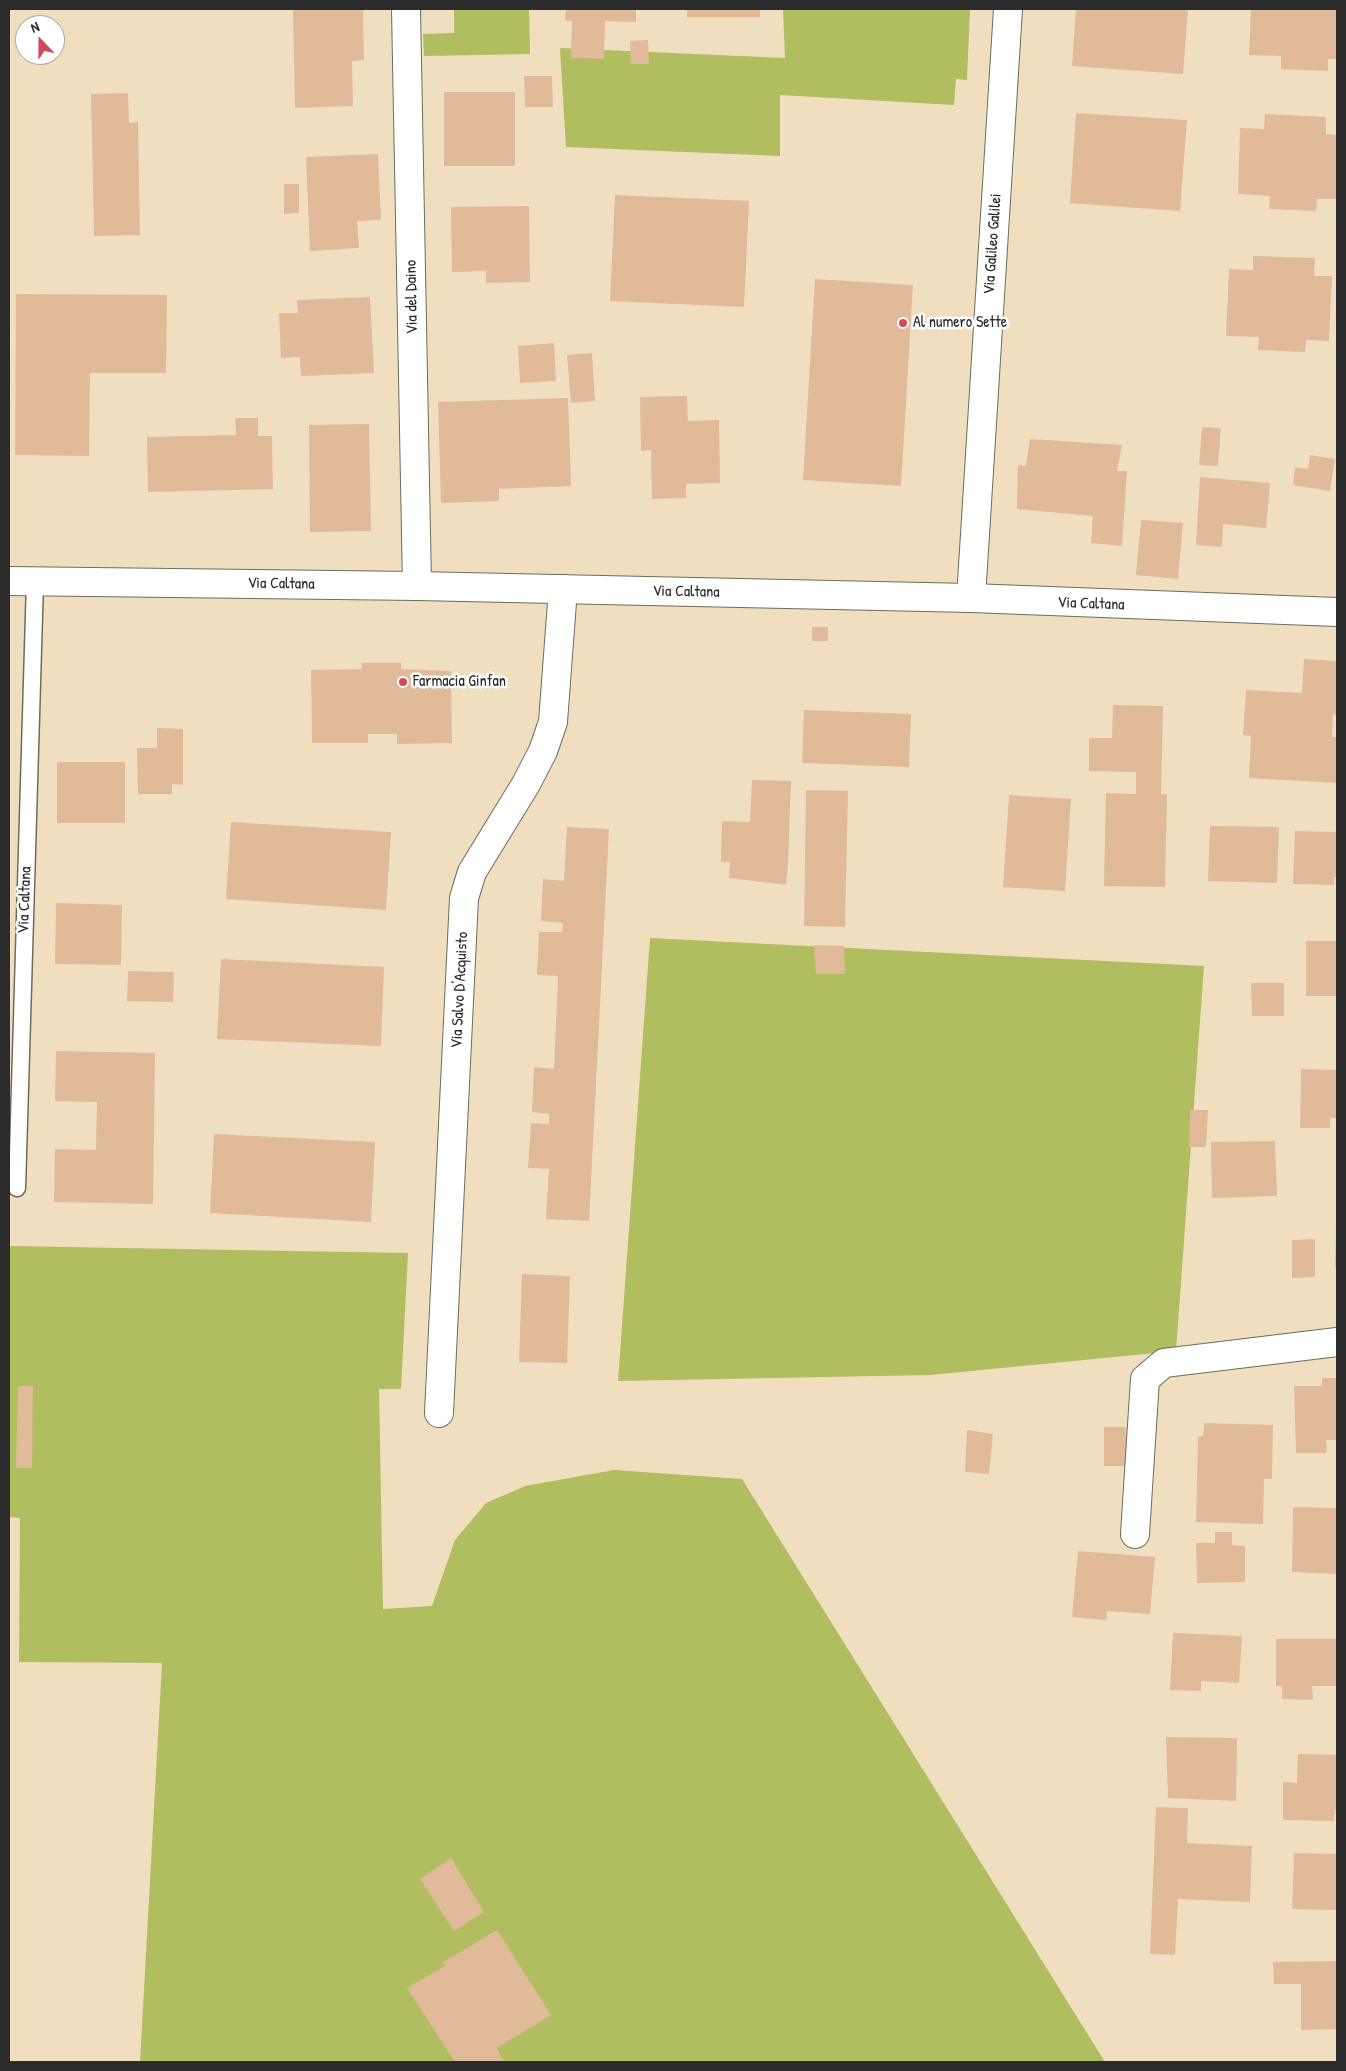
<!DOCTYPE html>
<style>
body{margin:0}
#map{position:relative;width:1346px;height:2071px;overflow:hidden;background:#efdfbf;font-family:"Patrick Hand",sans-serif}
canvas{display:block}
.frame{position:absolute;inset:0;border:10px solid #2b2b2b;pointer-events:none}
.north{position:absolute;left:15px;top:15px;width:50px;height:50px;box-sizing:border-box;background:#fff;border:1px solid #aaa;border-radius:50%;rotate:338deg;font-size:14px;font-weight:700;line-height:20px;text-align:center;color:#2b2b2b}
.north::after{content:'';display:block;margin:auto;width:18px;height:22px;background:#d1495b;clip-path:polygon(50% 0,100% 100%,50% 72%,0 100%)}
</style>
<div id="map">
<canvas width="1346" height="2071"></canvas>
<div class="frame"></div>
<div class="north">N</div>
</div>
<script>
const g = document.querySelector('canvas').getContext('2d');
g.lineJoin = 'round';
function fill(path, color) { g.fillStyle = color; g.fill(path, 'evenodd'); }
const poly = rows => new Path2D(rows.map(r => 'M' + r).join(''));
function stroke(path, color, width, dash) { g.strokeStyle = color; g.lineWidth = width; g.lineCap = dash ? 'butt' : 'round'; g.setLineDash(dash || []); g.stroke(path); }
function write(font, color, halo, rows, align = 'center') {
  g.font = font + ' "Patrick Hand",sans-serif'; g.lineWidth = 5; g.setLineDash([]); g.textBaseline = 'middle'; g.strokeStyle = halo; g.fillStyle = color; for (const [text, x, y, turn = 0] of rows) {
    g.save(); g.translate(x, y); g.rotate((+turn || 0) * Math.PI / 180); g.textAlign = isNaN(turn) ? turn : align; if (halo) g.strokeText(text, 0, 0); g.fillText(text, 0, 0); g.restore();
  }
}
const green = poly([
 [454,9,529,9,530,54,424,56,423,34,454,33],
 [783,9,970,9,967,80,956,79,954,105,780,95,780,156,566,147,560,48,785,58],
 [650,938,1204,966,1176,1351,930,1375,618,1381],
 [9,1246,408,1253,401,1389,379,1389,383,1609,432,1606,455,1540,486,1503,525,1486,614,1470,742,1479,1105,2062,140,2062,162,1663,19,1662,20,1518,9,1517]
]);
const building = poly([
 [293,9,363,9,364,60,352,61,353,106,295,108],
 [566,9,636,9,636,22,605,21,604,59,571,58,572,21,565,21],
 [687,9,760,9,760,17,687,17],
 [1076,9,1188,9,1183,74,1072,66],
 [1251,9,1337,9,1337,59,1328,59,1328,71,1281,69,1281,56,1249,55],
 [648,40,649,64,631,64,630,41],
 [524,76,552,76,553,107,525,107],
 [444,92,515,92,515,166,444,166],
 [128,93,129,123,138,122,140,235,94,236,91,94],
 [1076,113,1187,120,1180,211,1070,203],
 [1265,114,1326,117,1326,134,1337,135,1337,199,1317,199,1316,211,1269,209,1270,196,1238,194,1240,128,1264,129],
 [378,154,381,220,357,221,359,248,310,251,306,157],
 [284,184,299,184,299,213,284,214],
 [615,195,749,201,744,307,610,301],
 [529,206,530,282,486,283,486,271,452,272,451,207],
 [1253,256,1315,258,1314,276,1332,276,1329,341,1306,340,1305,352,1258,350,1259,337,1226,336,1229,269,1253,270],
 [815,279,913,285,901,486,803,480],
 [16,294,167,295,166,373,90,373,89,456,15,455],
 [370,297,374,373,301,376,300,357,281,358,279,313,298,313,297,300],
 [554,343,556,381,520,383,518,346],
 [592,353,595,401,571,403,567,355],
 [687,396,688,421,719,420,720,483,686,484,686,498,652,499,651,450,641,451,640,397],
 [568,398,571,486,499,489,499,501,441,503,438,402],
 [235,418,258,418,258,436,272,436,273,489,148,492,147,437,236,435],
 [369,424,371,531,310,532,309,425],
 [1202,427,1221,428,1218,466,1199,465],
 [1030,439,1122,445,1117,471,1127,471,1122,546,1091,543,1093,516,1017,509,1018,465,1026,466],
 [1310,455,1335,459,1330,491,1293,485,1295,467,1308,469],
 [1200,477,1270,483,1266,528,1223,524,1222,547,1196,545],
 [1141,520,1183,523,1178,579,1136,575],
 [812,627,828,627,828,641,812,641],
 [1304,659,1337,661,1337,715,1333,714,1332,737,1337,737,1337,783,1249,778,1251,736,1243,735,1246,690,1302,693],
 [362,663,401,663,401,669,451,671,452,743,397,744,397,734,368,734,368,743,312,743,311,670,362,669],
 [1113,705,1163,706,1161,794,1167,794,1165,887,1104,886,1106,793,1136,794,1136,772,1089,771,1089,738,1112,738],
 [804,710,911,714,909,767,802,763],
 [157,728,183,729,183,785,172,784,172,794,138,794,137,748,157,748],
 [57,762,125,762,125,823,57,823],
 [752,780,791,781,788,864,786,885,729,878,730,862,721,862,722,821,750,822],
 [806,790,848,791,845,927,804,926],
 [1009,795,1071,799,1065,891,1003,887],
 [231,822,391,832,386,910,226,899],
 [1210,826,1279,827,1277,883,1208,881],
 [567,827,609,829,589,1221,546,1219,549,1169,528,1168,531,1123,549,1124,549,1114,532,1112,534,1067,554,1069,558,976,537,975,539,932,562,932,563,923,541,921,543,879,564,881],
 [1295,831,1337,832,1337,877,1334,877,1334,885,1293,884],
 [56,903,122,905,121,965,55,964],
 [1306,941,1337,941,1337,996,1306,996],
 [814,945,844,946,845,974,816,974],
 [221,959,384,967,381,1046,217,1039],
 [128,971,174,972,173,1002,127,1001],
 [1251,983,1284,983,1284,1016,1252,1016],
 [56,1051,155,1053,153,1204,54,1202,55,1149,96,1150,97,1102,55,1101],
 [1301,1069,1337,1070,1337,1118,1330,1118,1330,1128,1300,1128],
 [1190,1110,1208,1110,1206,1147,1189,1147],
 [214,1134,375,1142,371,1222,210,1213],
 [1275,1141,1277,1196,1212,1198,1211,1142],
 [1336,1224,1337,1224,1337,1267,1335,1267],
 [1315,1239,1315,1277,1292,1278,1292,1240],
 [522,1274,570,1276,567,1363,519,1362],
 [1322,1378,1337,1378,1337,1440,1326,1440,1327,1453,1296,1453,1294,1386,1322,1386],
 [18,1386,33,1386,32,1468,16,1468],
 [1204,1423,1273,1425,1272,1479,1264,1479,1263,1524,1196,1522,1198,1437,1203,1436],
 [1104,1427,1126,1427,1126,1466,1104,1466],
 [967,1430,993,1434,989,1474,965,1472],
 [1293,1507,1337,1508,1337,1574,1292,1572],
 [1215,1532,1232,1532,1232,1545,1245,1546,1245,1582,1197,1583,1196,1543,1215,1543],
 [1078,1551,1155,1557,1150,1614,1107,1611,1106,1620,1072,1617],
 [1173,1633,1242,1636,1239,1683,1201,1681,1201,1691,1170,1690],
 [1276,1639,1337,1639,1337,1686,1312,1686,1313,1700,1282,1699,1282,1686,1276,1686],
 [1166,1737,1237,1738,1236,1801,1168,1798],
 [1298,1754,1337,1755,1337,1810,1335,1810,1334,1821,1283,1820,1283,1782,1297,1783],
 [1156,1807,1188,1808,1187,1843,1252,1846,1250,1902,1178,1899,1175,1955,1150,1954],
 [1294,1853,1337,1854,1337,1910,1292,1909],
 [451,1858,484,1912,454,1931,420,1879],
 [497,1930,551,2015,497,2048,504,2062,455,2062,407,1988,445,1966,442,1963],
 [1337,1961,1337,2029,1301,2030,1301,1984,1274,1984,1273,1962]
]);
const service = poly([
 [17,1188,35,581]
]);
const minor = poly([
 [406,9,417,586],
 [971,598,1008,9],
 [439,1413,464,898,472,872,526,784,543,751,553,722,563,589],
 [1135,1534,1145,1379,1164,1363,1337,1342]
]);
const secondary = poly([
 [9,581,417,586,971,598,1337,612]
]);
const markers = [
 [903,323,5,"#d1495b"],
 [403,682,5,"#d1495b"]
];
const streetNames = [
 ["Via Galileo Galilei",993,244,-86],
 ["Via del Daino",412,297,-91],
 ["Via Caltana",281,584,1],
 ["Via Caltana",686,592,1],
 ["Via Caltana",1091,604,2],
 ["Via Caltana",25,900,-88],
 ["Via Salvo D'Acquisto",460,990,-87]
];
const poiNames = [
 ["Al numero Sette",913,323],
 ["Farmacia Ginfan",413,682]
];
fill(green, '#b0be60');
fill(building, '#e1bb99');
stroke(service, '#706a5f', 19);
stroke(minor, '#706a5f', 30);
stroke(secondary, '#706a5f', 30);
stroke(service, '#fff', 16);
stroke(minor, '#fff', 28);
stroke(secondary, '#fff', 28);
for (const [x, y, r, color] of markers) { const dot = new Path2D(); dot.arc(x, y, r, 0, 2 * Math.PI); g.fillStyle = color; g.fill(dot); stroke(dot, '#fff', 2); }
write('16px', '#2b2b2b', '#fff', streetNames);
write('16px', '#2b2b2b', '#fff', poiNames, 'left');
</script>
